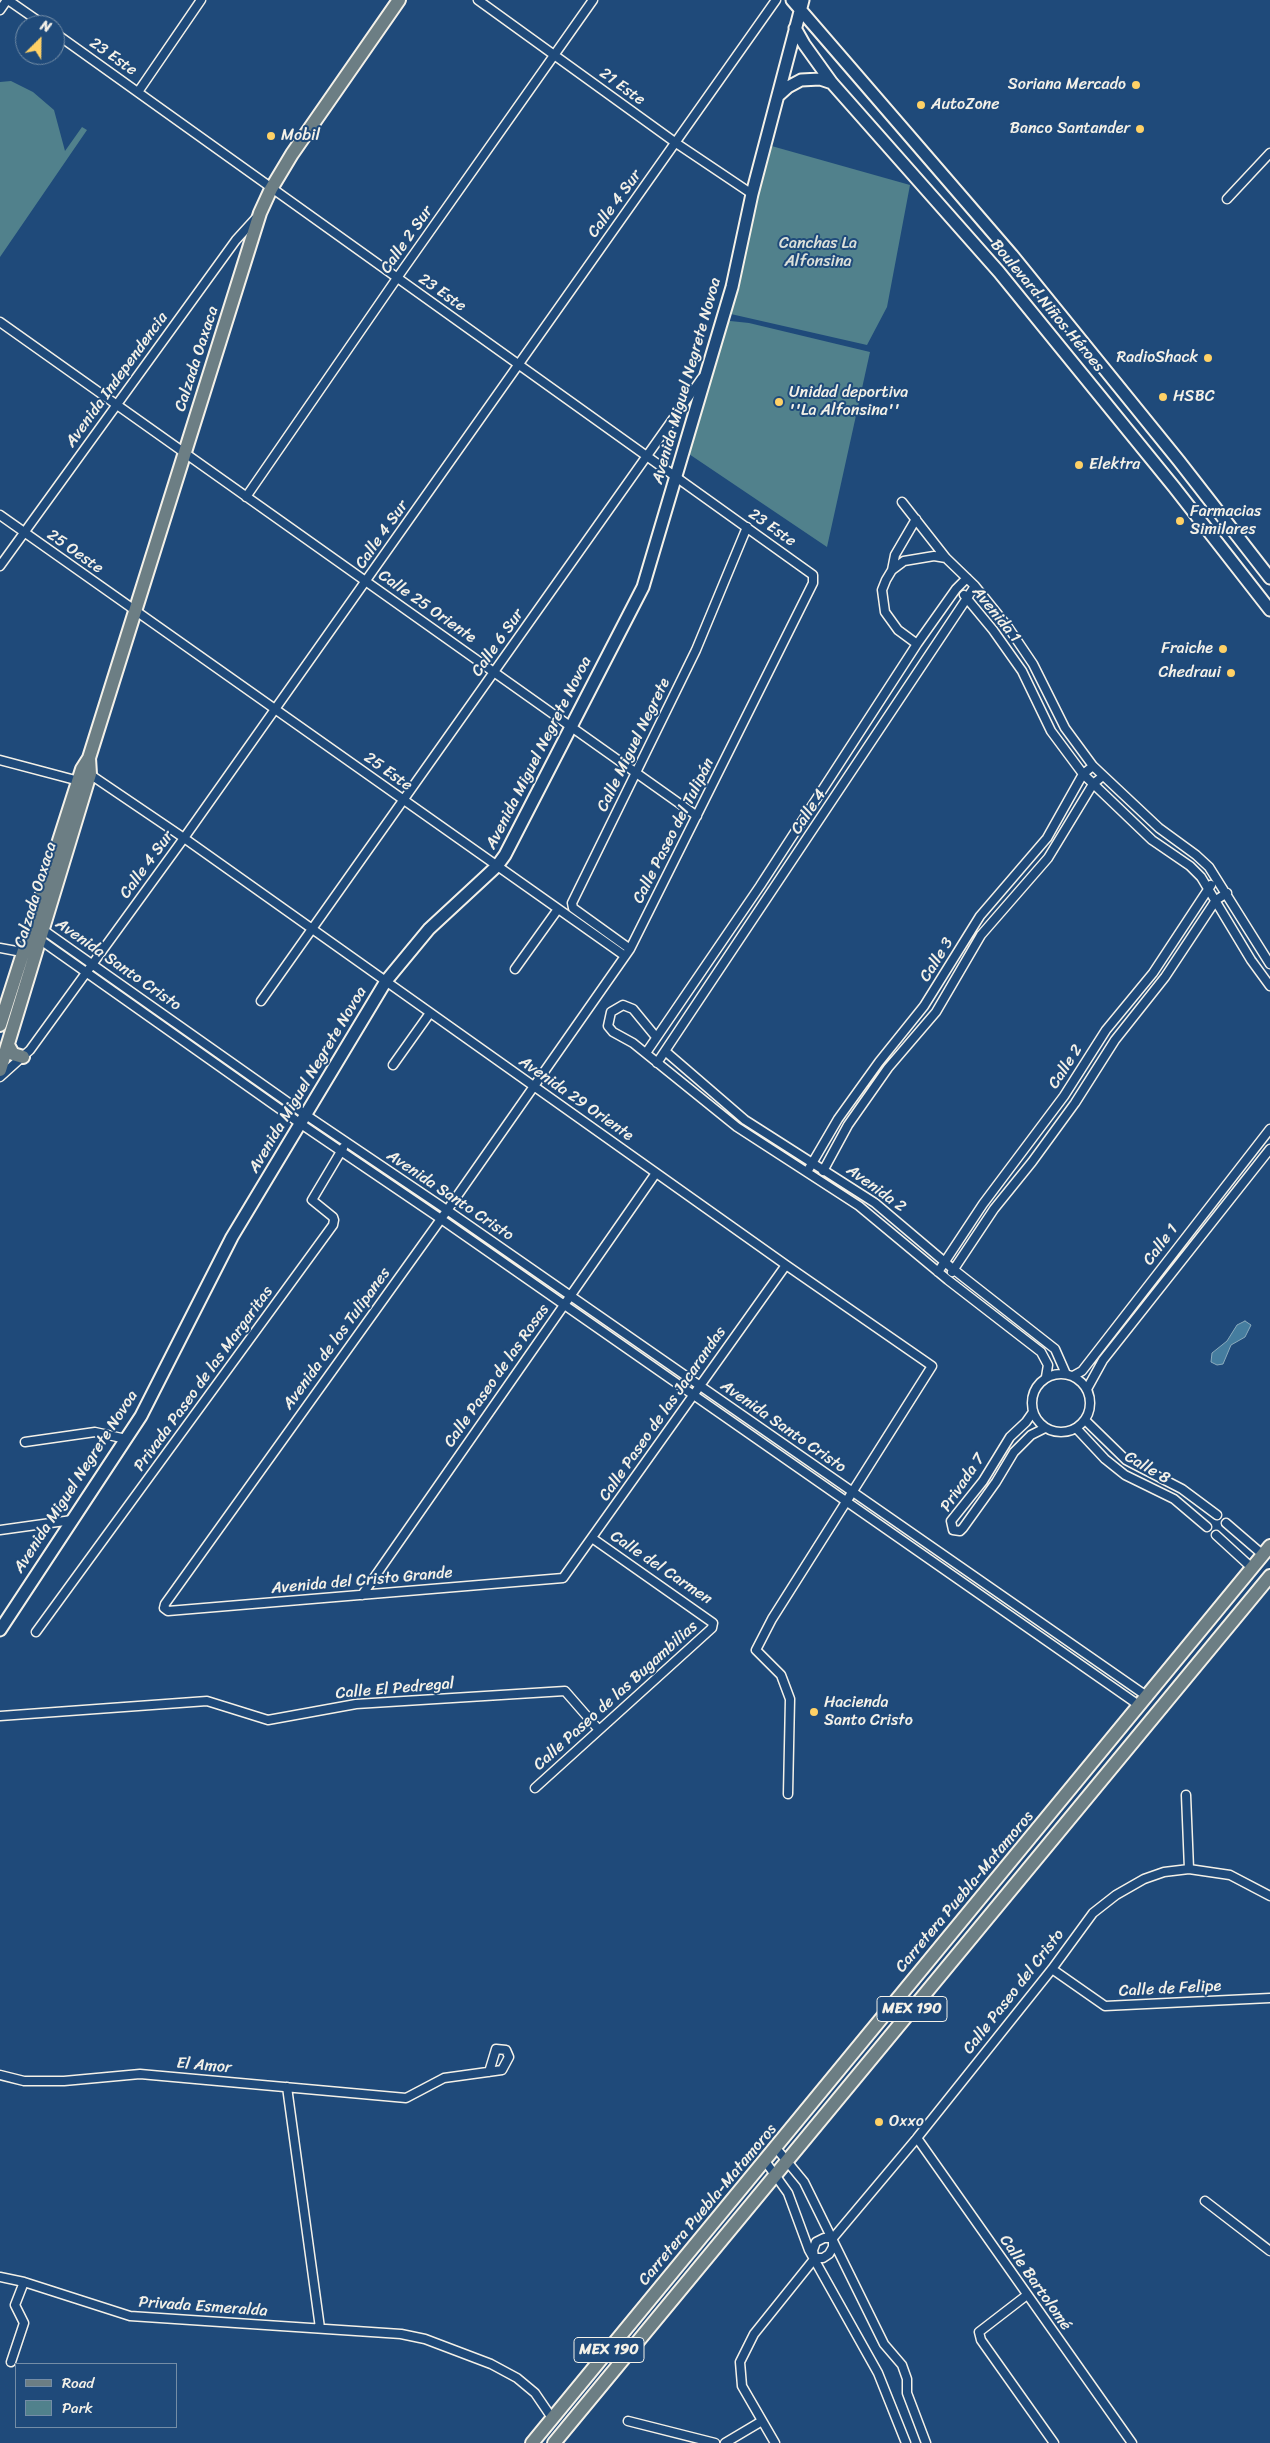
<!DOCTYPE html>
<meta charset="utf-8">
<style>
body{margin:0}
#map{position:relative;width:1270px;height:2443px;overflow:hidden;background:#1f4a7a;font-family:Sriracha,sans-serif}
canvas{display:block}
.legend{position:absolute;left:15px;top:2363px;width:162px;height:65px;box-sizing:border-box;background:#1f4a7a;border:1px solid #748da6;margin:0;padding:6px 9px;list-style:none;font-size:15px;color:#f4f1e8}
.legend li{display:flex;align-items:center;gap:10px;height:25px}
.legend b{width:25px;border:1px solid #748da6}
.north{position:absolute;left:15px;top:15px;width:50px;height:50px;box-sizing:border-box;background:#1f4a7a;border:1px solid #748da6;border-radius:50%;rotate:23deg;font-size:14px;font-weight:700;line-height:20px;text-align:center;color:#f4f1e8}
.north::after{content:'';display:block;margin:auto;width:18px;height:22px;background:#ffd166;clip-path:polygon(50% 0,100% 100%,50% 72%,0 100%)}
</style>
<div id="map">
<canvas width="1270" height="2443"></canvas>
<ul class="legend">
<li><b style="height:6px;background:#6c7e84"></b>Road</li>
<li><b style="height:14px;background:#51818c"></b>Park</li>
</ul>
<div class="north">N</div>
</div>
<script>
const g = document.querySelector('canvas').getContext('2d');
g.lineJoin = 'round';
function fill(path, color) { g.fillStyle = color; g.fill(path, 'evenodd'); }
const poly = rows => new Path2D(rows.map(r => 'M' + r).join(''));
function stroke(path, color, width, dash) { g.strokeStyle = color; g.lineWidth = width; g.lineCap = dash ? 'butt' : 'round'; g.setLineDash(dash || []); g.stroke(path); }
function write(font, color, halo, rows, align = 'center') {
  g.font = font + ' Sriracha,sans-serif'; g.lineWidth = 4; g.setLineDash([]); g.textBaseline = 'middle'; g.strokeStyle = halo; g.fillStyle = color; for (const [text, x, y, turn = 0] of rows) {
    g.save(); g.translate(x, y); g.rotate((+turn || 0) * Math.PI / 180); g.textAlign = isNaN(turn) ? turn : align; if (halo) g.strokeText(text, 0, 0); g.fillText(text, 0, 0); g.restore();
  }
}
const green = poly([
 [11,81,33,92,54,110,65,151,82,127,87,130,0,257,0,82],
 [768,145,910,185,887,307,867,345,722,312],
 [721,320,749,323,870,352,827,547,686,452]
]);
const water = poly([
 [1245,1321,1251,1325,1245,1337,1231,1345,1223,1364,1217,1365,1211,1362,1212,1353,1227,1341,1237,1325,1245,1321]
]);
const minor = poly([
 [8,0,44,25],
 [478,0,676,143,752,194],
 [0,10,7,0],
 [55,33,813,575,813,583,630,949,441,1219,165,1604,164,1608,168,1611,563,1578,786,1265],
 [138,92,201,0],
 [1227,199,1270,153],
 [0,322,697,816],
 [246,497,397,278,593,0],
 [902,502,946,558,975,586,1008,627,1033,664,1065,728,1093,766,1159,828,1196,855,1209,867,1270,964],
 [0,515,625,956],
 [0,566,236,240,256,218],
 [892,570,895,555,916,519],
 [964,595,993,630,1022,671,1051,731,1083,774,1152,840,1190,866,1201,877,1251,960,1270,986],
 [917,644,898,630,885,612,882,590,886,580,892,570,904,561,934,556,946,558],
 [0,760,79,781],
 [88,773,184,838,786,1265,932,1366,772,1619,756,1650,781,1675,790,1699,788,1794],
 [42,929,306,1115,447,1210,1148,1697],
 [39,939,301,1124,441,1219,1140,1706],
 [0,948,22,952],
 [630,949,573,908,572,903,696,650,747,527],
 [515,969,558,909],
 [261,1001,702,378],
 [656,1037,633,1009,623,1005,611,1012,608,1026,613,1032,633,1043,737,1127,859,1206,948,1280,1041,1352,1048,1365,1046,1377],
 [665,1051,745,1120,875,1203,953,1269,1055,1349,1066,1374],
 [646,1053,760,886,917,644,956,589,967,578],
 [657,1063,975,586],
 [393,1065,430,1013],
 [0,1077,30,1050,184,838,776,0],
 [823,1171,848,1125,888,1068,936,1012,981,935,1048,858,1093,784,1103,776],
 [807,1172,838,1119,879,1062,924,1006,980,916,1047,838,1083,774,1093,766],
 [938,1272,983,1204,1064,1096,1106,1030,1153,973,1211,885],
 [952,1272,994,1209,1032,1162,1075,1103,1115,1040,1165,977,1216,900,1227,893],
 '1032 1403a29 29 0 1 1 58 0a29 29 0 1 1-58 0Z',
 [1073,1376,1082,1371,1270,1129],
 [1087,1389,1103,1360,1270,1149],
 [1033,1412,1026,1422,1010,1437,983,1481,951,1521,953,1530,960,1531,963,1528,996,1482,1014,1452,1031,1435,1045,1428],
 [1085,1420,1126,1460,1182,1489,1217,1515],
 [1076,1428,1105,1459,1125,1475,1174,1499,1207,1527],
 [25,1442,95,1432,126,1439],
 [1226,1523,1262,1554],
 [0,1530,72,1520],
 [1216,1535,1252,1568],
 [362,1595,656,1173],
 [36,1632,333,1225,334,1220,333,1217,312,1200,343,1148],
 [0,1716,207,1701,268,1720,356,1704,565,1691,599,1730],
 [535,1788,712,1628,713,1623,592,1538],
 [1186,1795,1189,1869],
 [1052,1969,1105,2006,1270,1998],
 [0,2075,24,2081,64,2081,140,2074,406,2098,444,2078,502,2070,509,2057,506,2050,496,2049,489,2072],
 [287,2087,320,2328],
 [917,2138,1132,2443],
 [776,2148,804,2182,884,2344,902,2365,907,2379,907,2393,926,2443],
 [765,2161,788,2193,809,2250,878,2373,906,2443],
 [1205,2201,1270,2251],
 [814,2257,813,2250,816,2242,824,2238,833,2238],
 [815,2258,823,2258,829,2254,833,2247,833,2238,917,2138,1052,1969,1093,1913,1116,1895,1144,1879,1164,1872,1189,1869,1230,1875,1270,1896],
 [0,2277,24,2282,130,2316,401,2334,425,2339,491,2364,517,2378,535,2393,552,2418],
 [1027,2295,979,2332,981,2340,1054,2443],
 [11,2362,24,2323,15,2305,24,2282],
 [628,2421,715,2443],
 [725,2443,762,2421],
 [775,2443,742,2386,740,2362,754,2334,815,2258]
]);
const secondary = poly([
 [792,0,1012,255,1179,461,1270,578],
 [795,28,804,44,832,83,999,272,1174,487,1270,610],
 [778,96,788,87,801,80,820,79,832,83],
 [0,1630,141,1416,232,1237,386,981,429,929,497,866,505,855,643,587,732,287,752,194,803,0]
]);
const primary = poly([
 [0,1025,82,769,89,758,260,213,271,189,292,154,399,0],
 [8,1045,13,1054,23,1057],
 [0,1070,90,774,89,758]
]);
const trunk = poly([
 [532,2443,1270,1546],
 [554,2443,1270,1576]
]);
const markers = [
 [1136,85,5,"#ffd166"],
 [921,105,5,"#ffd166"],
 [1140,129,5,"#ffd166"],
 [271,136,5,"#ffd166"],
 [1208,358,5,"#ffd166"],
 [1163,397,5,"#ffd166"],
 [779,402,5,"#ffd166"],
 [1079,465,5,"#ffd166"],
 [1180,521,5,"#ffd166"],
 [1223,649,5,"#ffd166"],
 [1231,673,5,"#ffd166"],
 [814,1712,5,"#ffd166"],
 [879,2122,5,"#ffd166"]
];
const shields = [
 [912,2009,70],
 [609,2350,70]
];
const shieldNames = [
 ["MEX 190",912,2009],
 ["MEX 190",609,2350]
];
const streetNames = [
 ["23 Este",113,57,35],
 ["21 Este",622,87,36],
 ["Calle 4 Sur",615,204,-54],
 ["Calle 2 Sur",407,240,-55],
 ["23 Este",442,293,35],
 ["Boulevard Niños Héroes",1047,306,50],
 ["Calzada Oaxaca",197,359,-72],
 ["Avenida Independencia",117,380,-54],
 ["Avenida Miguel Negrete Novoa",687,381,-74],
 ["23 Este",772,528,35],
 ["Calle 4 Sur",382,535,-55],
 ["25 Oeste",75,552,35],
 ["Calle 25 Oriente",427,607,35],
 ["Avenida 1",996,615,51],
 ["Calle 6 Sur",498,643,-55],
 ["Calle Miguel Negrete",634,745,-64],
 ["Avenida Miguel Negrete Novoa",539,753,-63],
 ["25 Este",388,772,35],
 ["Calle 4",809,812,-57],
 ["Calle Paseo del Tulipán",674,831,-63],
 ["Calle 4 Sur",147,865,-54],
 ["Calzada Oaxaca",36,895,-73],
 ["Calle 3",937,960,-58],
 ["Avenida Santo Cristo",118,965,35],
 ["Calle 2",1066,1067,-57],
 ["Avenida Miguel Negrete Novoa",308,1080,-59],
 ["Avenida 29 Oriente",576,1099,35],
 ["Avenida 2",876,1189,36],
 ["Avenida Santo Cristo",450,1196,34],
 ["Calle 1",1161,1245,-53],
 ["Avenida de los Tulipanes",337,1339,-54],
 ["Calle Paseo de las Rosas",497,1376,-55],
 ["Privada Paseo de las Margaritas",204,1379,-54],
 ["Calle Paseo de las Jacarandas",663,1414,-55],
 ["Avenida Santo Cristo",783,1427,35],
 ["Calle 8",1147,1468,30],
 ["Avenida Miguel Negrete Novoa",76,1482,-57],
 ["Privada 7",963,1483,-56],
 ["Calle del Carmen",661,1568,34],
 ["Avenida del Cristo Grande",362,1581,-5],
 ["Calle El Pedregal",395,1689,-5],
 ["Calle Paseo de las Bugambilias",616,1696,-42],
 ["Carretera Puebla-Matamoros",965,1892,-50],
 ["Calle de Felipe",1170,1989,-3],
 ["Calle Paseo del Cristo",1014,1992,-52],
 ["El Amor",204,2066,5],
 ["Carretera Puebla-Matamoros",708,2205,-50],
 ["Calle Bartolomé",1035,2283,55],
 ["Privada Esmeralda",203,2307,4]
];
const poiNames = [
 ["Soriana Mercado",1126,85,"right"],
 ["AutoZone",931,105],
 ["Banco Santander",1130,129,"right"],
 ["Mobil",281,136],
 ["RadioShack",1198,358,"right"],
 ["Unidad deportiva",789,393],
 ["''La Alfonsina''",789,411],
 ["HSBC",1173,397],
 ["Elektra",1089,465],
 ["Farmacias",1190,512],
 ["Similares",1190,530],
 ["Fraiche",1213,649,"right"],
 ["Chedraui",1221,673,"right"],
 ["Hacienda",824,1703],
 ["Santo Cristo",824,1721],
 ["Oxxo",889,2122]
];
const parkNames = [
 ["Canchas La",818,244],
 ["Alfonsina",818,262]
];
fill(green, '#51818c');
fill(water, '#457d9f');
stroke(water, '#8babbc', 1);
stroke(minor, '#f4f1e8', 11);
stroke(secondary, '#f4f1e8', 15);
stroke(primary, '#f4f1e8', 16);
stroke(trunk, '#f4f1e8', 16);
stroke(minor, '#1f4a7a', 8);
stroke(secondary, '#1f4a7a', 11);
stroke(primary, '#6c7e84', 12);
stroke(trunk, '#6c7e84', 12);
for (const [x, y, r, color] of markers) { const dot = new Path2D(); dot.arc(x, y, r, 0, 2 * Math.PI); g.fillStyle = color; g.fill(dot); stroke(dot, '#1f4a7a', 2); }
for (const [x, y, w] of shields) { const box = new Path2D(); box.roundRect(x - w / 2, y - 12.5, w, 25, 4); g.fillStyle = '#1f4a7a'; g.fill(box); stroke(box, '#f4f1e8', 1); }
write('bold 15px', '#f4f1e8', null, shieldNames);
write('16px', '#f4f1e8', '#1f4a7a', streetNames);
write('16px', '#f4f1e8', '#1f4a7a', poiNames, 'left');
write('16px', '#dce0da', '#1f4a7a', parkNames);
</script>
